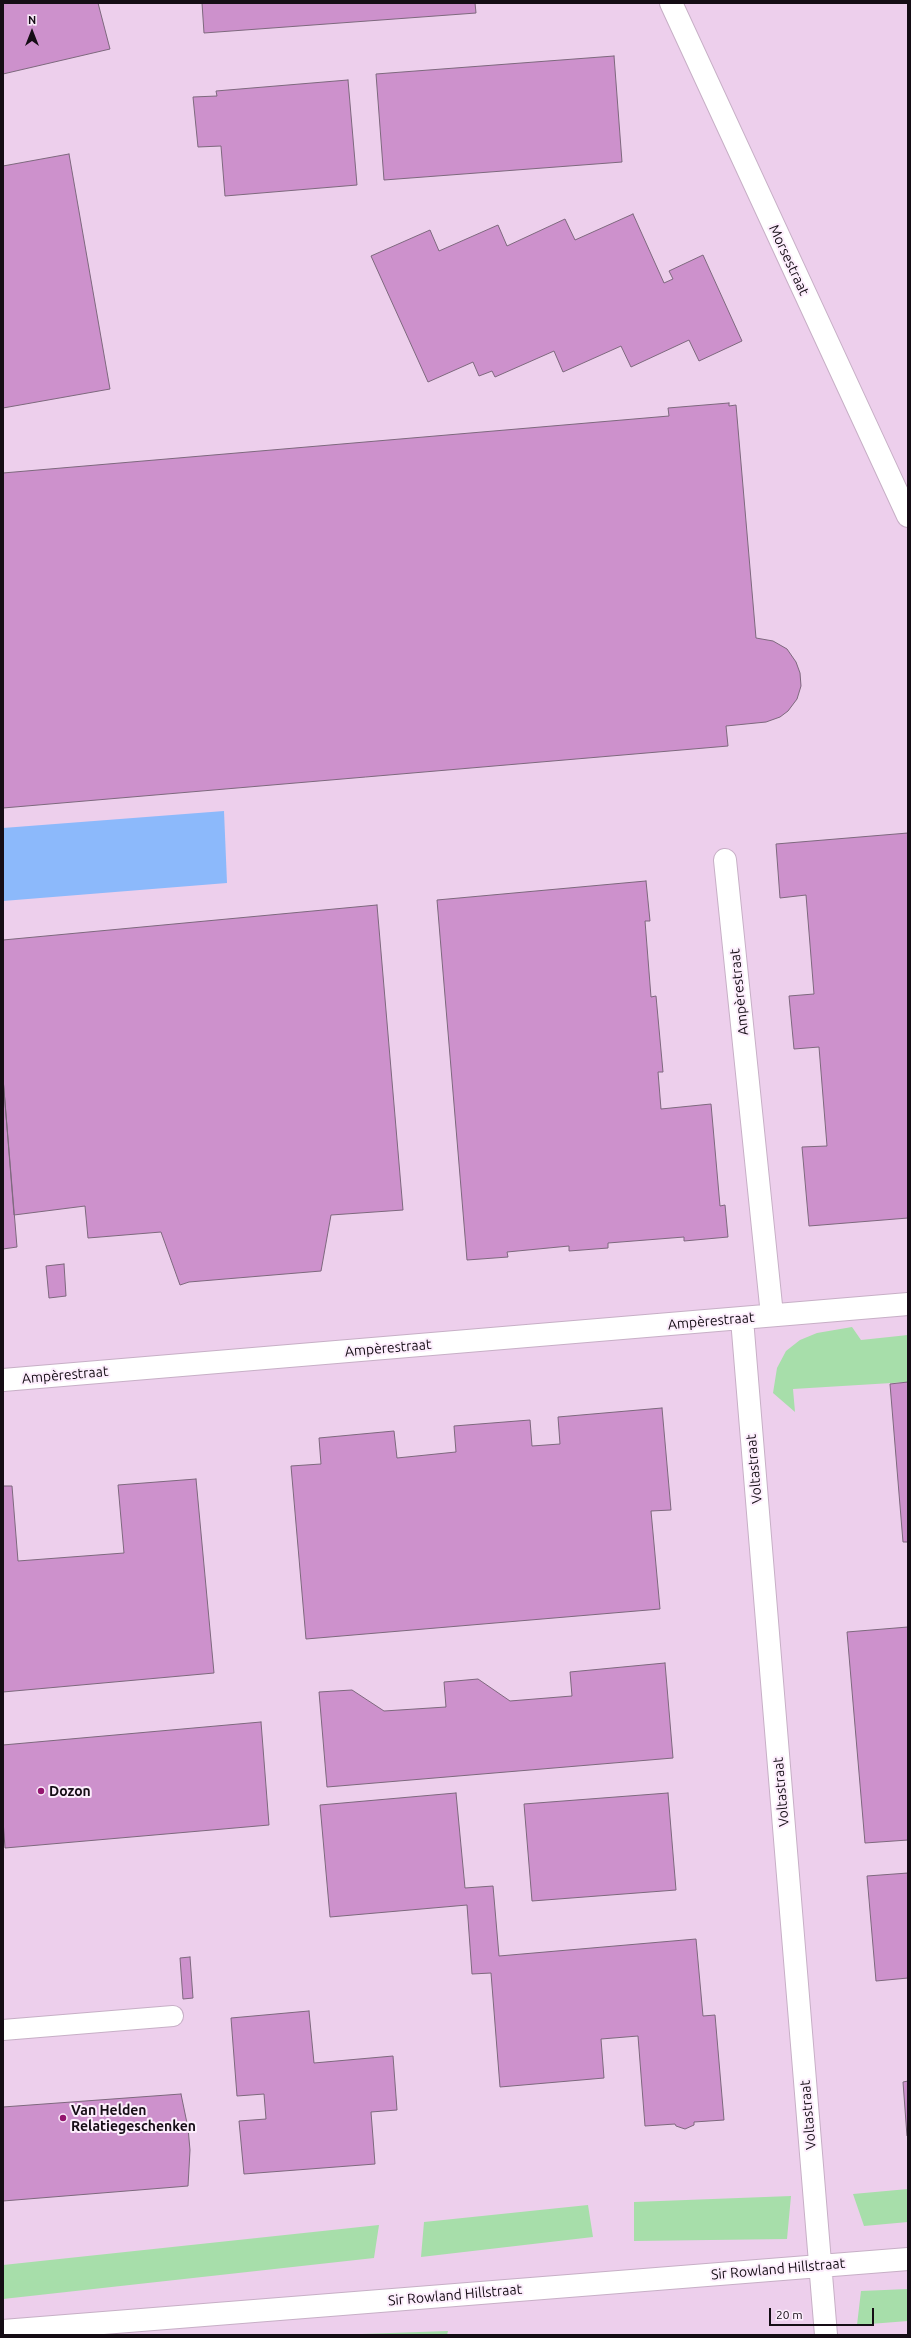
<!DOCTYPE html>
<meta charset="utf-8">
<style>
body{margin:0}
#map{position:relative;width:911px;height:2338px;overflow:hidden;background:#f5ddf4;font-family:Ubuntu,sans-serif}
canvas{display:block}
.frame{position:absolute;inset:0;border:4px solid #150d15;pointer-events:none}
.north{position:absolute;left:12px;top:12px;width:40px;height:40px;-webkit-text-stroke:3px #fcedfc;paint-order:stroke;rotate:0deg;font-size:11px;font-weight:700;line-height:16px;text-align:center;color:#150d15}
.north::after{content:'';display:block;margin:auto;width:14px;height:18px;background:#150d15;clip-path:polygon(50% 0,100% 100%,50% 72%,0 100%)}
.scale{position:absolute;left:769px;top:2308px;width:105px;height:18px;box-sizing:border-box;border:2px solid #150d15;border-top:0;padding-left:5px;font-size:12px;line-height:14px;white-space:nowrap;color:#150d15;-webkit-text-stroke:3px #fcedfc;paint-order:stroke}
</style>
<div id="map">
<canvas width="911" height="2338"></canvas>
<div class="frame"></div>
<div class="north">N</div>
<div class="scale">20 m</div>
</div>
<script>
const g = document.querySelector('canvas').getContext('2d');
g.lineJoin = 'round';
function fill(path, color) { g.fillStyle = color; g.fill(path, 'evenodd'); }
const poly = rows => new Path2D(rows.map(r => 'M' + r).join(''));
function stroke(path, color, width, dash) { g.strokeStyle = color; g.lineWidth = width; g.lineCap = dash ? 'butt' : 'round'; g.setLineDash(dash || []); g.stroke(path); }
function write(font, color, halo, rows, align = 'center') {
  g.font = font + ' Ubuntu,sans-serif'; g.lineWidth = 4; g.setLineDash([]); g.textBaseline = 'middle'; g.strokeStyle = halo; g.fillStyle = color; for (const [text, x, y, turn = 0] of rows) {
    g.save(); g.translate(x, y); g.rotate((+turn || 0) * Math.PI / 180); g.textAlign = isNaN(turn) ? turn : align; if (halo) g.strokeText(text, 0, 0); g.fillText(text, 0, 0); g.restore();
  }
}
const built = poly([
 [3,3,908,3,908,2335,3,2335]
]);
const green = poly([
 [852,1327,861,1340,908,1335,908,1382,793,1389,795,1412,773,1393,777,1368,786,1351,800,1340,817,1333],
 [908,2189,908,2222,864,2226,853,2194],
 [791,2196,787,2239,634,2241,634,2202],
 [588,2205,593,2237,421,2257,424,2222],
 [379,2225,374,2258,3,2299,3,2265],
 [908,2289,908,2321,857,2325,861,2291],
 [448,2331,447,2335,333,2335]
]);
const water = poly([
 [224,811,227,883,3,901,3,828]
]);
const building = poly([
 [3,3,98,3,110,49,3,74,3,3],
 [202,3,475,3,476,13,204,33,202,3],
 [614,56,622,162,384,180,376,74,614,56],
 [348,80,357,185,225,196,221,146,198,147,193,97,217,96,216,91,348,80],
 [69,154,110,389,3,408,3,166,69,154],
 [633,214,664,283,673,279,669,271,703,255,742,341,699,361,689,340,631,367,621,346,563,372,554,351,495,377,492,371,479,376,473,362,428,382,371,256,430,230,439,251,498,225,507,246,565,219,575,240,633,214],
 [729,403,729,406,736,405,756,638,773,641,787,649,796,662,800,673,801,686,797,699,788,711,780,717,766,722,726,726,728,746,3,808,3,473,669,416,668,408,729,403],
 [908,833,908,1218,809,1226,802,1147,827,1146,819,1047,794,1049,789,996,814,994,806,895,780,898,776,844,908,833],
 [646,881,650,921,645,921,651,997,656,996,663,1072,658,1072,661,1109,711,1104,720,1206,725,1205,728,1237,684,1241,684,1237,608,1243,608,1248,569,1251,569,1246,507,1252,508,1257,467,1260,437,900,646,881],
 [377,905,403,1210,331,1215,321,1271,189,1282,180,1285,161,1232,88,1238,85,1206,14,1215,3,1078,3,940,377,905],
 [3,1078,17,1247,3,1249,3,1078],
 [64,1264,66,1296,49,1298,46,1266,64,1264],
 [908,1382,908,1542,903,1542,890,1384,908,1382],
 [662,1408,671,1510,651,1511,660,1609,306,1639,291,1466,321,1464,319,1438,394,1431,397,1458,456,1452,454,1426,530,1420,532,1446,560,1444,558,1417,662,1408],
 [196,1479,214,1673,3,1692,3,1486,12,1486,18,1561,124,1553,118,1485,196,1479],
 [908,1627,908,1840,865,1843,847,1632,908,1627],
 [665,1663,673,1758,327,1787,319,1692,352,1690,384,1711,446,1707,444,1682,478,1679,510,1701,572,1696,570,1672,665,1663],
 [261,1722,269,1825,5,1848,3,1820,3,1745,261,1722],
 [456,1793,465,1888,493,1886,499,1956,696,1939,703,2016,715,2015,724,2120,694,2122,694,2125,685,2129,676,2126,675,2124,645,2126,638,2036,601,2039,604,2078,500,2087,491,1973,472,1974,467,1905,330,1917,320,1805,456,1793],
 [668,1793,676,1890,532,1901,524,1804,668,1793],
 [908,1873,908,1978,876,1981,867,1876,908,1873],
 [190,1957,193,1998,183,1999,180,1958,190,1957],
 [309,2011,314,2063,393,2056,397,2110,371,2112,375,2164,244,2174,239,2121,266,2119,264,2094,237,2096,231,2018,309,2011],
 [908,2081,908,2136,907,2136,903,2082,908,2081],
 [181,2094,188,2128,190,2150,188,2186,3,2201,3,2107,181,2094]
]);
const service = poly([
 [3,2030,173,2016]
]);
const minor = poly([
 [671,3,908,516],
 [725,860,772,1315],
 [742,1319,826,2335],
 [3,1380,908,1304],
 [3,2331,908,2259]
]);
const markers = [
 [41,1791,4,"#94156f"],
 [63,2118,4,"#94156f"]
];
const streetNames = [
 ["Morsestraat",789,260,65],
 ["Ampèrestraat",739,992,-96],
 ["Ampèrestraat",711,1321,-5],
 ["Ampèrestraat",388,1348,-5],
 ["Ampèrestraat",65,1375,-5],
 ["Voltastraat",754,1469,-95],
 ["Voltastraat",781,1792,-95],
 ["Voltastraat",808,2115,-95],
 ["Sir Rowland Hillstraat",778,2269,-5],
 ["Sir Rowland Hillstraat",455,2295,-5]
];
const poiNames = [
 ["Dozon",49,1791],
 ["Van Helden",71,2110],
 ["Relatiegeschenken",71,2126]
];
fill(built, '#edcfec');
fill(green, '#a7deaa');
fill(water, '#8cb9fb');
fill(building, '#cd91cc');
stroke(building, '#7e697e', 1);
stroke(service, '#c7afc6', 22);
stroke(minor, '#c7afc6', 24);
stroke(service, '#fff', 20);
stroke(minor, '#fff', 22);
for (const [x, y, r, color] of markers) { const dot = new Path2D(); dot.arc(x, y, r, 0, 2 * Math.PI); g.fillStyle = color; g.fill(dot); stroke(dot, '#fcedfc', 1.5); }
write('14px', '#150d15', '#fcedfc', streetNames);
write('bold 14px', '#150d15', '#fcedfc', poiNames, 'left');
</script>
